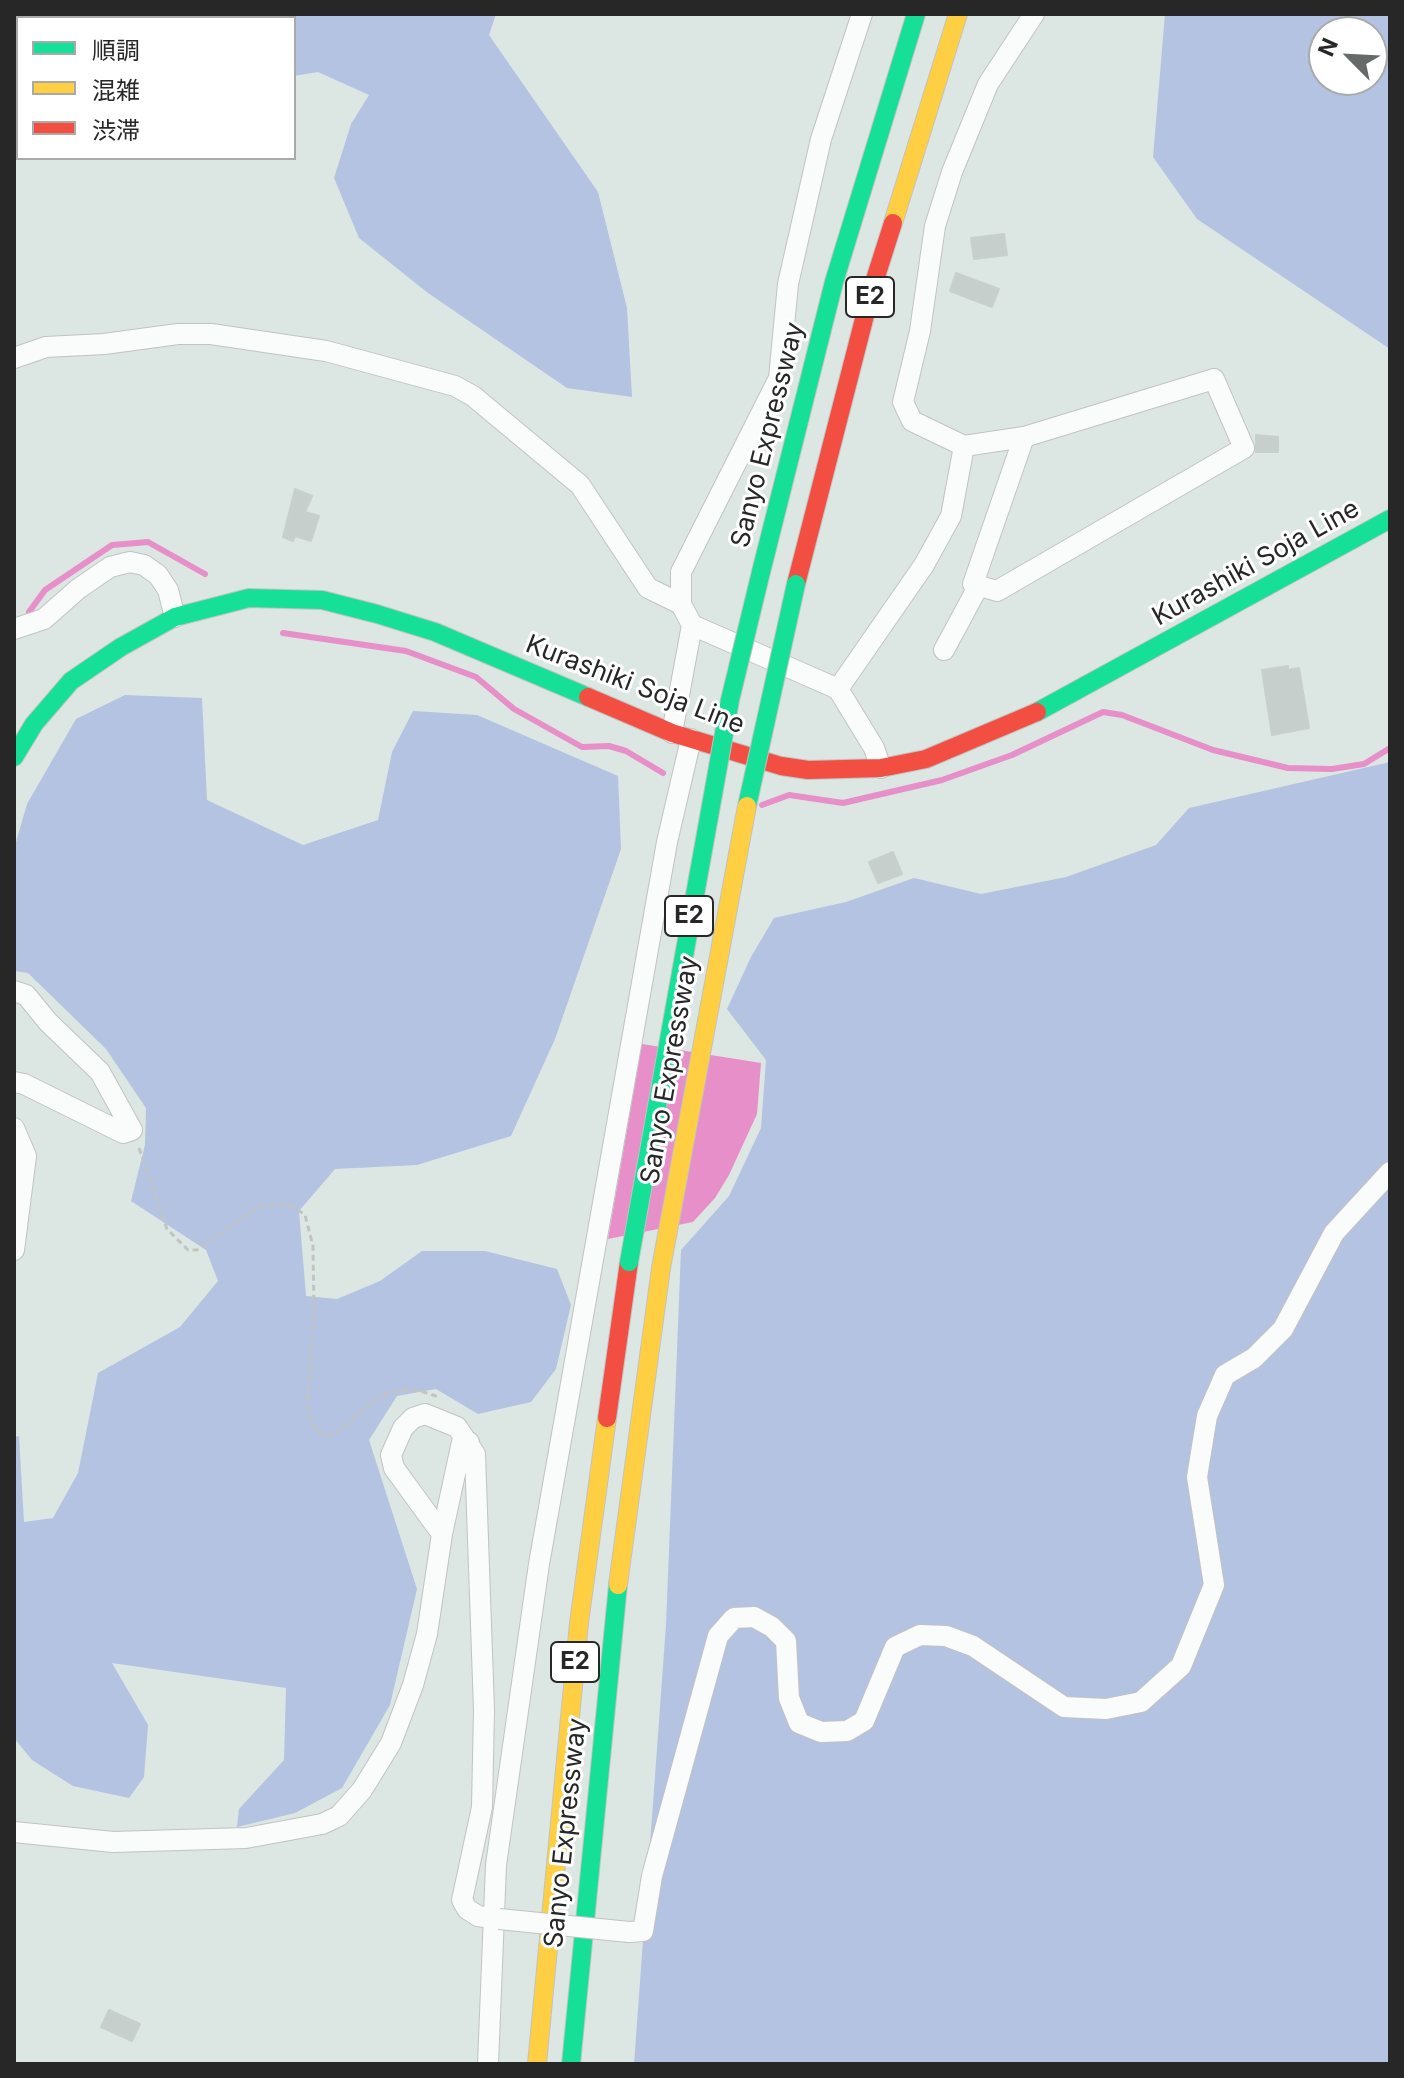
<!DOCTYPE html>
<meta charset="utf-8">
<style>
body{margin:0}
#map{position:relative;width:1404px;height:2078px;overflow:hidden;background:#dce6e3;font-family:Inter,"Noto Sans JP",sans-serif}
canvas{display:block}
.frame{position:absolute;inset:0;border:16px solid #272727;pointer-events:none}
.legend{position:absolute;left:16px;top:16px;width:280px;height:144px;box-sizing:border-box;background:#fff;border:2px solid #a9a9a9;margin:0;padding:10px 14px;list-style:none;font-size:24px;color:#272727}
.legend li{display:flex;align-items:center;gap:16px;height:40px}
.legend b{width:40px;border:2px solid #a9a9a9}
.north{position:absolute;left:1308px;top:16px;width:80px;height:80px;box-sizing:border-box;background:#fff;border:2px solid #a9a9a9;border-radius:50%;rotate:294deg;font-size:22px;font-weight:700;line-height:32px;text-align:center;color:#272727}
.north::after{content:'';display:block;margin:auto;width:28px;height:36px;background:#666a69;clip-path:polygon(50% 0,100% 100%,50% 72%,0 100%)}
</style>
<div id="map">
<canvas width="1404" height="2078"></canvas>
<div class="frame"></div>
<ul class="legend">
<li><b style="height:10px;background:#16e098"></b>順調</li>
<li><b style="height:10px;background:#ffcf43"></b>混雑</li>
<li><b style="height:10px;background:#f24e42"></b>渋滞</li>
</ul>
<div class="north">N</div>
</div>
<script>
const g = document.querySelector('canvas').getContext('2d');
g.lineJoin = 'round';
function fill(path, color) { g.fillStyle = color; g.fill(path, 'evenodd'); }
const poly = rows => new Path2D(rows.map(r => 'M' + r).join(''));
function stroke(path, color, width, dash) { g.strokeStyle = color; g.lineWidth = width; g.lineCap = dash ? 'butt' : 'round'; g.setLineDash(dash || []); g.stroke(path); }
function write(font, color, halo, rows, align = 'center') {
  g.font = font + ' Inter,sans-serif'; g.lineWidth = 6; g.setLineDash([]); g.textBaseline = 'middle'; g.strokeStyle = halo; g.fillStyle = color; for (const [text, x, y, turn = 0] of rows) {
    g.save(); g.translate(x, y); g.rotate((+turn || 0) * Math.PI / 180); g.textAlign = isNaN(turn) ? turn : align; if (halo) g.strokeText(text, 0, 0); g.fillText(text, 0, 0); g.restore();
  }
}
const green = poly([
 [153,14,496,14,489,35,598,192,627,308,632,397,567,388,428,293,359,238,334,178,351,124,369,95,318,72,294,76,294,18,151,18],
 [1165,14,1390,14,1390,349,1197,219,1153,157],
 [1324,32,1372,32,1372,80,1324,80],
 [125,695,202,698,207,800,303,845,378,820,392,752,413,711,477,715,618,776,621,849,555,1039,511,1136,417,1165,335,1169,299,1211,306,1296,337,1299,380,1281,422,1251,485,1251,557,1269,571,1305,556,1369,531,1402,478,1414,436,1389,397,1396,369,1440,417,1589,390,1705,342,1788,295,1813,237,1827,239,1809,284,1760,286,1688,112,1663,148,1725,144,1777,129,1798,73,1786,32,1760,14,1738,14,1437,19,1436,24,1522,53,1518,78,1473,98,1373,180,1327,218,1281,206,1250,131,1201,145,1145,146,1108,106,1049,28,973,14,971,14,849,27,804,76,719],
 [1390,762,1390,2064,634,2064,666,1625,681,1250,729,1196,761,1128,766,1060,727,1009,751,957,774,918,846,902,914,878,981,894,1066,877,1156,845,1189,808]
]);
const water = poly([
 [642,1044,761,1063,757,1114,729,1175,715,1198,693,1222,608,1239]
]);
const stream = poly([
 [29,612,45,590,112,545,148,542,205,574],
 [283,633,406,651,476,677,514,709,582,747,609,746,626,751,663,773],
 [762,805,789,795,843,803,942,780,1012,755,1103,712,1122,715,1213,750,1288,768,1332,769,1364,764,1390,748]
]);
const building = poly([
 [1004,234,1007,255,974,259,971,238,1004,234],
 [956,273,999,289,992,307,950,291,956,273],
 [1256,435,1278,437,1278,452,1256,452,1256,435],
 [295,489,312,496,305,512,319,516,311,541,295,536,293,541,283,537,295,489],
 [1288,666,1288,670,1299,668,1309,728,1272,735,1262,670,1288,666],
 [893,852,902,874,878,883,869,862,893,852],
 [109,2010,140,2024,132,2041,101,2027,109,2010]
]);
const path = poly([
 [139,1148,167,1229,188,1250,197,1250,258,1207,276,1204,294,1207,305,1215,313,1246,314,1316,307,1407,311,1422,319,1433,329,1436,340,1430,374,1400,390,1392,414,1389,439,1397]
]);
const street = poly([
 [14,358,46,347,104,344,178,334,211,334,326,351,455,386,473,396,580,485,648,588,681,604],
 [1214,379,1244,448,997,591,973,584,1024,437,1214,379],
 [1024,437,964,446,912,421,903,402,920,331,935,226,952,172,988,84,1034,14],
 [692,625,838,689,874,748,881,768],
 [14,629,44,619,78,589,110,567,130,562,144,565,158,575,168,590,175,617],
 [944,650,979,585],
 [838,689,924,565,951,516,964,446],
 [672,733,692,625,681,604,681,572,779,378,788,284,821,139,862,14],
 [14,991,26,995,48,1022,100,1072,132,1130,123,1133,24,1084,14,1082],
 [14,1128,26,1156,14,1250],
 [442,1534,394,1468,391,1455,403,1428,413,1418,425,1414,457,1427,475,1454,484,1710,482,1807,462,1900,467,1909,478,1916,499,1919],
 [14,1832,113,1842,246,1838,322,1824,339,1816,362,1790,391,1743,413,1685,427,1634,442,1534,462,1442,469,1442],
 [629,1932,643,1931,652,1876,718,1636,734,1618,754,1617,772,1627,786,1641,789,1698,799,1723,821,1732,847,1731,864,1721,895,1647,920,1635,946,1636,973,1646,1064,1707,1106,1709,1141,1702,1181,1666,1214,1585,1197,1477,1207,1416,1225,1375,1254,1358,1283,1329,1334,1233,1390,1172],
 [488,2064,496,1865,539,1564,667,842,691,739]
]);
const fast = poly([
 [761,572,834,282,916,14],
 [1037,712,1390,519],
 [14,757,34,724,71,681,121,647,175,617,249,598,322,600,377,614,435,632,588,697],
 [571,2064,618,1585]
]);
const slow = poly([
 [893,223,958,14],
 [618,1585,661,1268],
 [537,2064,579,1623,607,1418]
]);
const jam = poly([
 [796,584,871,292,893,223],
 [588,697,672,733,781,766,808,770,881,768,926,759,1037,712],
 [607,1418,629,1262]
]);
const streetBridge = poly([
 [499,1919,629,1932]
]);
const fastBridge = poly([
 [747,806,796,584],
 [629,1262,730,700,761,572]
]);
const slowBridge = poly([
 [661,1268,747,806]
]);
const shields = [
 [870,297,48],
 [689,916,48],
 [575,1662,48]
];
const shieldNames = [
 ["E2",870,297],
 ["E2",689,916],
 ["E2",575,1662]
];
const streetNames = [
 ["Sanyo Expressway",768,435,-76],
 ["Kurashiki Soja Line",1256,563,-29],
 ["Kurashiki Soja Line",635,685,21],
 ["Sanyo Expressway",670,1070,-80],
 ["Sanyo Expressway",566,1833,-84]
];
fill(green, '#b4c3e2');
fill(water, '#e78fc9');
stroke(stream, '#e78fc9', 6);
fill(building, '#c7cfcc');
stroke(building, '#c8d0ce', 2);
stroke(street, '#c2c3c2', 22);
stroke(fast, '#c2c3c2', 20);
stroke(slow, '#c2c3c2', 20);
stroke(jam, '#c2c3c2', 20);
stroke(path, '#c2c4c3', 3, [6, 4]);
stroke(street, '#fafbfb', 20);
stroke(fast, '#16e098', 18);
stroke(slow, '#ffcf43', 18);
stroke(jam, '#f24e42', 18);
stroke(streetBridge, '#c2c3c2', 22, []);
stroke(fastBridge, '#bfc3c1', 20, []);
stroke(slowBridge, '#bfc3c1', 20, []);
stroke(streetBridge, '#fafbfb', 20);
stroke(fastBridge, '#16e098', 18);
stroke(slowBridge, '#ffcf43', 18);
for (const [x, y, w] of shields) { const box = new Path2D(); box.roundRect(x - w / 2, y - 20, w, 40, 6); g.fillStyle = '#fff'; g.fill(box); stroke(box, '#272727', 2); }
write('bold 24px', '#272727', null, shieldNames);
write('26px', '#272727', '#fff', streetNames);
</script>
